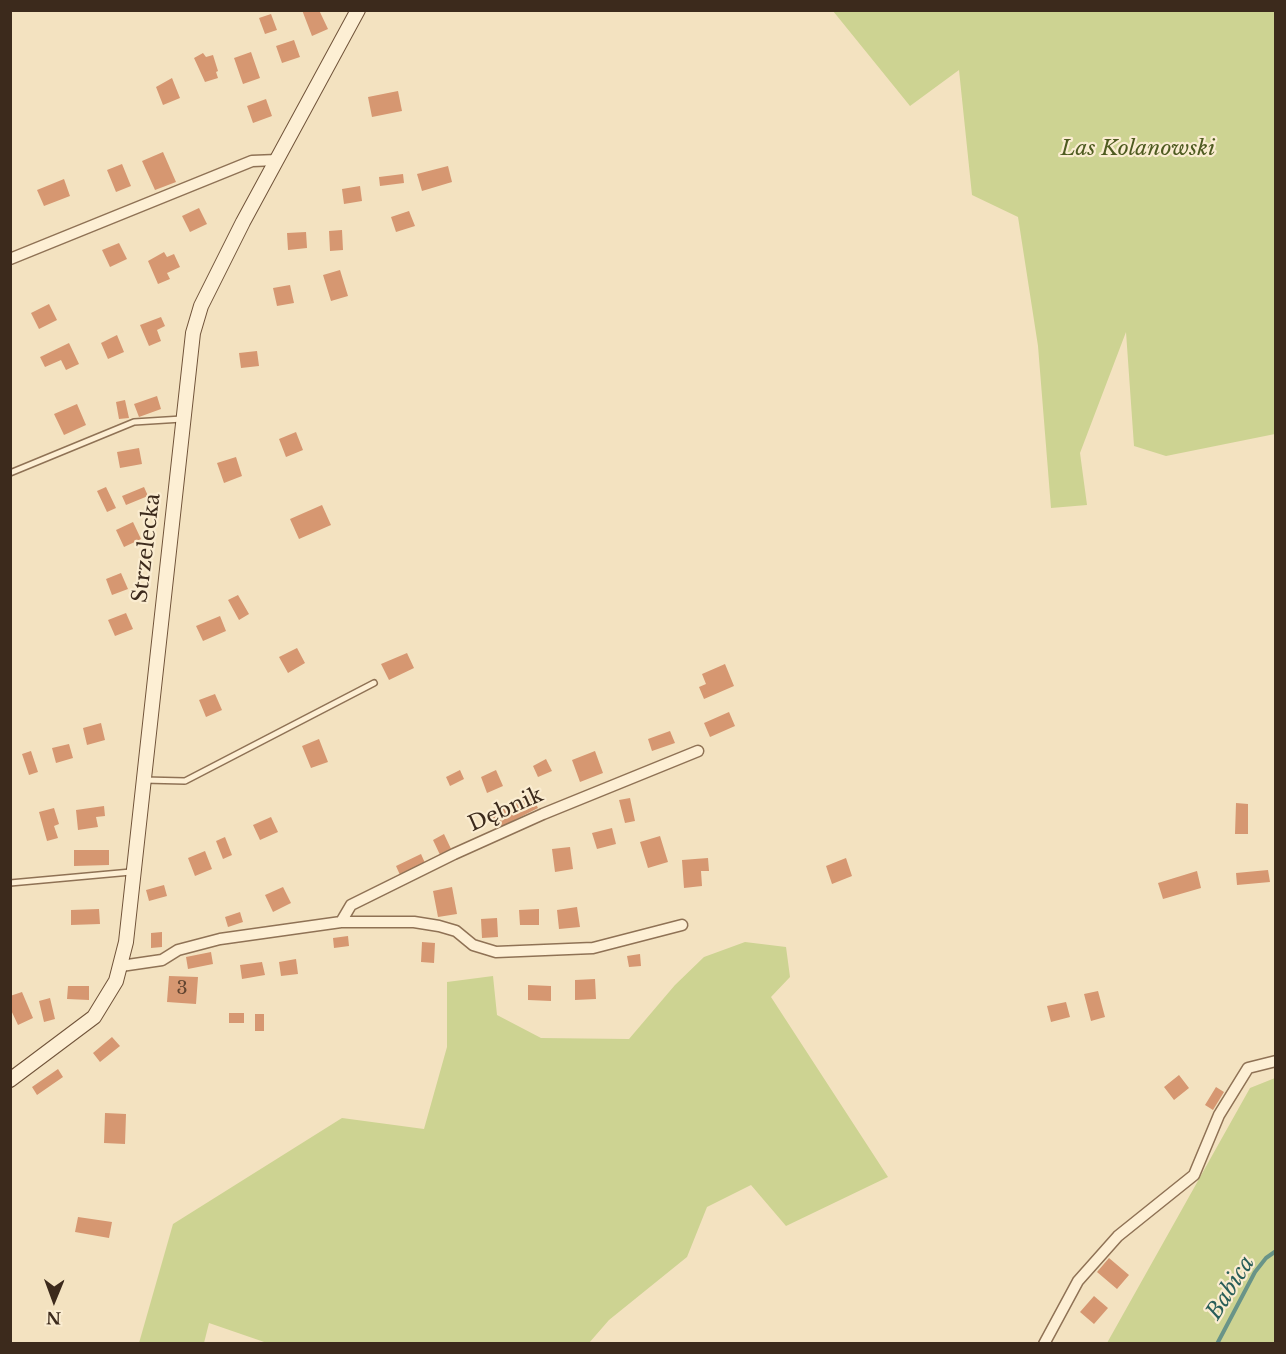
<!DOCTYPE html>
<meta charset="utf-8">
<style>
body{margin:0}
#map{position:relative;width:1286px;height:1354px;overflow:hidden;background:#f3e2c0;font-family:"Libre Baskerville",serif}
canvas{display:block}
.frame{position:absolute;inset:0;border:12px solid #3c2a1c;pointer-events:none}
.north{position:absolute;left:24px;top:1270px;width:60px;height:60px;-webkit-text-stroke:4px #faecd0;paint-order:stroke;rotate:181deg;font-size:16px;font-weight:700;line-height:24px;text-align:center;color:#3c2a1c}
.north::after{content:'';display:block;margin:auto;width:21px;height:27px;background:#3c2a1c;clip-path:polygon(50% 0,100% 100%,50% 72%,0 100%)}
</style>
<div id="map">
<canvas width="1286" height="1354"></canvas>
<div class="frame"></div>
<div class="north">N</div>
</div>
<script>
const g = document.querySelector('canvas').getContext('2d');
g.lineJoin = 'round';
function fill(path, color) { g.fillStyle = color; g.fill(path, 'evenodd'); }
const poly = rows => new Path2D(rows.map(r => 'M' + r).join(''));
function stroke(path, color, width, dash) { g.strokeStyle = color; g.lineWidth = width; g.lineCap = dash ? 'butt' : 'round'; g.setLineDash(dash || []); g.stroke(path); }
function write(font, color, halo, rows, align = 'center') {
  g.font = font + ' "Libre Baskerville",serif'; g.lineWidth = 4.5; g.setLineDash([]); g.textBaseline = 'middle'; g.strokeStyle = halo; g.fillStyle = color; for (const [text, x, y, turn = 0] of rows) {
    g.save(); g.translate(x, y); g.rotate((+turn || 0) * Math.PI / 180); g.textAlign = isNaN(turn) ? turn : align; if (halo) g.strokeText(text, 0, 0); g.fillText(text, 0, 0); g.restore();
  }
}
const green = poly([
 [833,11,1275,11,1275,434,1166,456,1134,446,1126,332,1080,453,1087,505,1051,508,1038,346,1018,217,972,195,959,70,910,106],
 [745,942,786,947,790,977,771,997,888,1177,786,1226,751,1185,707,1207,687,1257,609,1320,589,1343,270,1344,209,1323,204,1343,139,1343,173,1224,342,1118,424,1129,447,1047,447,982,493,976,497,1015,541,1038,629,1039,675,985,704,957],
 [1275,1078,1275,1343,1107,1343,1250,1088]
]);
const stream = poly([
 [1217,1344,1255,1272,1266,1258,1276,1251]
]);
const building = poly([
 [302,10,319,10,328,29,312,36],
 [271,14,277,30,265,34,259,18],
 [294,40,300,57,282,63,276,46],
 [251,52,260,78,243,84,234,58],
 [203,53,206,57,213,55,218,71,216,72,218,78,205,82,194,58],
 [172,78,180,98,163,105,156,87],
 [398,91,402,111,372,117,368,97],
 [266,99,272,116,253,123,247,106],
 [163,152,176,182,155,190,142,161],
 [122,164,131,186,116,192,107,170],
 [448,166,452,182,422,191,417,174],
 [403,174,404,183,380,186,379,177],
 [64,179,70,196,44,206,37,190],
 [360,186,362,201,344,204,342,189],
 [199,208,207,224,190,232,182,216],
 [409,211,415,226,396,232,391,217],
 [342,230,343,250,330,251,329,231],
 [306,232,307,248,288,250,287,233],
 [119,243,127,259,110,267,102,250],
 [164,252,167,257,174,254,180,267,167,273,170,279,158,284,148,261],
 [340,270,348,296,331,301,323,275],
 [290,285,294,303,277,306,273,288],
 [49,304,57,320,39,329,31,313],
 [161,317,165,326,157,330,161,341,149,346,140,325],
 [117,335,124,352,108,359,101,343],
 [69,343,79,364,66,370,61,360,45,367,40,357],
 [257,351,259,366,241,368,239,353],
 [157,396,161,409,139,417,134,404],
 [125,400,129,418,119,419,116,402],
 [77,404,86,425,64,435,54,414],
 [296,432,303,450,286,457,279,439],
 [139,448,142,464,120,468,117,452],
 [236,457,242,476,224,483,217,463],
 [106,487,116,508,107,512,97,491],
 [144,487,148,496,126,505,122,496],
 [322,505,331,525,299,539,290,519],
 [133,522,141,539,124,547,116,530],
 [121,573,128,589,112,595,106,579],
 [238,595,249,614,239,620,228,600],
 [126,613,133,629,115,636,108,620],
 [220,616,226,631,203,641,196,626],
 [297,648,305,663,288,673,279,657],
 [407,653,414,668,389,680,381,664],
 [725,664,734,686,704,699,699,687,706,684,702,674],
 [215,694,222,710,206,717,199,700],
 [729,712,735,726,710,737,704,723],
 [101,723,105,740,87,745,83,728],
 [670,731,675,743,652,751,648,739],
 [319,739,328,762,311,768,302,746],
 [69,744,73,758,56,763,52,748],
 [31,751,38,772,29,775,22,754],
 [595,751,603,773,580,782,572,760],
 [546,759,552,771,538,777,533,766],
 [460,770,464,779,450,786,446,777],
 [496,770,503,786,487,793,481,777],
 [531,794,538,808,497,829,490,815],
 [630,798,635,821,625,823,619,800],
 [1236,803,1248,804,1248,834,1235,834],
 [104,806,105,816,96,817,98,827,78,830,76,810],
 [54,808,59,824,54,826,58,838,47,841,39,812],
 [271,817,278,832,260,840,253,825],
 [612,828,616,844,597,849,592,833],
 [444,834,452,851,441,857,433,840],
 [660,836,668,862,648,868,640,842],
 [225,837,232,855,223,859,216,841],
 [570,847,573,869,555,872,552,849],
 [74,850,109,850,109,865,74,866],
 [205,851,212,869,195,876,188,858],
 [421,854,425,863,400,875,396,866],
 [708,858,709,871,701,871,702,886,684,888,682,860],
 [846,858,852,876,832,884,826,866],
 [1268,870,1270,882,1237,885,1236,873],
 [1197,871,1201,888,1163,899,1158,883],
 [164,885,167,896,149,901,146,890],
 [283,887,291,903,273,912,265,895],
 [452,887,457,914,438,917,433,891],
 [577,907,580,927,559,929,557,910],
 [99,909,100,924,71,925,71,910],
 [539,909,539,925,520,925,519,910],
 [240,912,243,922,228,927,225,917],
 [497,918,498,937,482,938,481,919],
 [162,932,162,947,151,948,151,933],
 [348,936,349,946,334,948,333,938],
 [422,942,435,943,434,963,421,962],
 [211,952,213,964,188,969,186,957],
 [640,954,641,966,629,967,627,956],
 [296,959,298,974,281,976,279,962],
 [262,962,265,975,242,979,240,965],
 [169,976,198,977,196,1004,167,1002],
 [595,979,596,999,575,1000,575,980],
 [528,985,551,986,551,1001,528,1000],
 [68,986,89,986,89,1000,67,999],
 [1098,991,1105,1017,1091,1021,1084,994],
 [22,992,33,1018,18,1025,10,1008,10,996],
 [50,998,55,1019,44,1022,39,1001],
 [1066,1002,1070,1017,1051,1022,1047,1006],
 [229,1013,244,1013,244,1023,229,1023],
 [255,1014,264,1014,264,1031,255,1031],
 [112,1037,120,1046,100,1062,93,1053],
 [58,1069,63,1077,37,1095,32,1087],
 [1179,1075,1189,1088,1174,1100,1164,1087],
 [1216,1087,1224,1092,1213,1110,1205,1105],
 [105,1113,126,1114,125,1144,104,1143],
 [78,1217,112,1222,109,1238,75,1232],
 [1109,1258,1129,1275,1117,1289,1097,1272],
 [1094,1296,1108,1308,1094,1324,1080,1312]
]);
const lane = poly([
 [10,473,134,422,182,419],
 [144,780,185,781,374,683],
 [10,883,131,872]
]);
const street = poly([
 [10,259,252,161,277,160],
 [341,922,351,905,454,854,543,814,698,751],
 [121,966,162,960,178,950,220,939,341,922,414,922,439,926,456,931,473,945,496,952,593,948,682,925],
 [1044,1344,1078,1281,1118,1236,1194,1175,1219,1115,1248,1068,1276,1061]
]);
const secondary = poly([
 [10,1080,94,1017,116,981,126,942,193,333,201,306,243,222,358,10]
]);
const numberNames = [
 ["3",182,989]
];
const parkNames = [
 ["Las Kolanowski",1138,149]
];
const streetNames = [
 ["Strzelecka",147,548,-83],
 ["Dębnik",506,810,-24]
];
const waterNames = [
 ["Babica",1231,1288,-58]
];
fill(green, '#cdd392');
stroke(stream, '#699488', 4);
fill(building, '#d69771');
stroke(lane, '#8f7255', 8);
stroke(street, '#8f7255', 13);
stroke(secondary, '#705339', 16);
stroke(lane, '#fdefd4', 5);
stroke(street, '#fdefd4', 10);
stroke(secondary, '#fdefd4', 14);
write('18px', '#624531', null, numberNames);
write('italic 21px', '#4e5b20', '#faecd0', parkNames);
write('21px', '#3c2a1c', '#faecd0', streetNames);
write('italic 22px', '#295e59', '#faecd0', waterNames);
</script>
